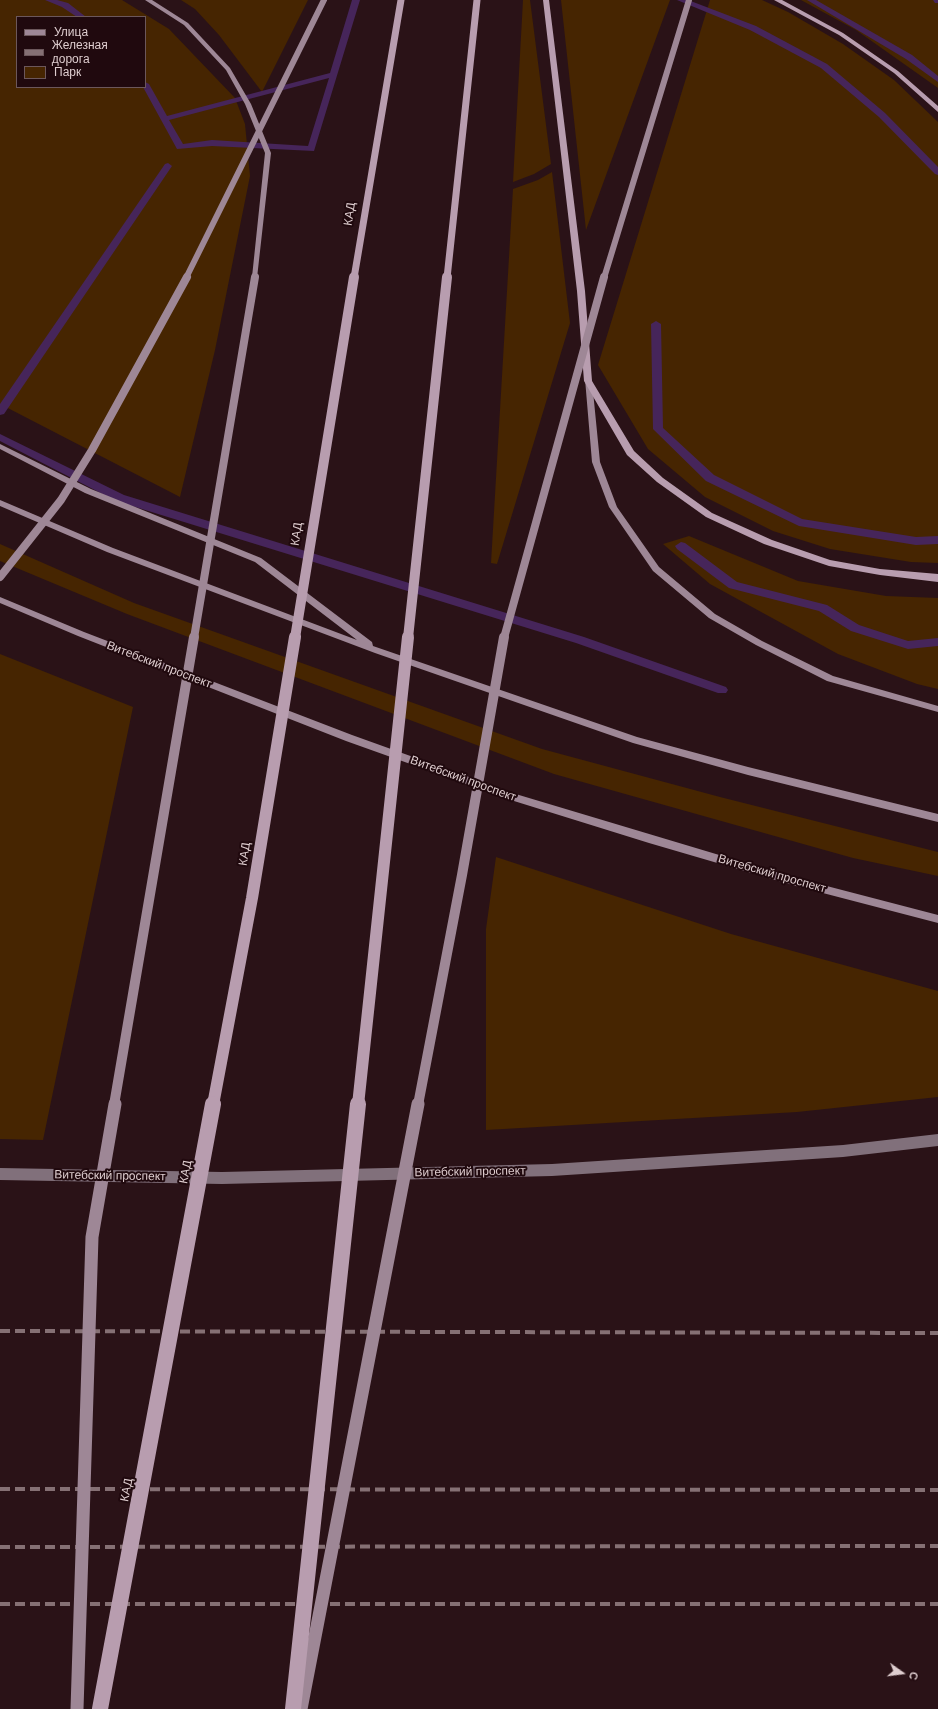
<!DOCTYPE html>
<meta charset="utf-8">
<style>
body{margin:0}
#map{position:relative;width:938px;height:1709px;overflow:hidden;background:#2a1217;font-family:Helvetica,sans-serif}
canvas{display:block}
.legend{position:absolute;left:16px;top:16px;width:130px;height:72px;box-sizing:border-box;background:#20090e;border:1px solid #6c575b;margin:0;padding:5px 7px;list-style:none;font-size:12px;color:#decdcf}
.legend li{display:flex;align-items:center;gap:8px;height:20px}
.legend b{width:20px;border:1px solid #6c575b}
.north{position:absolute;left:882px;top:1653px;width:40px;height:40px;-webkit-text-stroke:3px #20090e;paint-order:stroke;rotate:104deg;font-size:11px;font-weight:700;line-height:16px;text-align:center;color:#decdcf}
.north::after{content:'';display:block;margin:auto;width:14px;height:18px;background:#decdcf;clip-path:polygon(50% 0,100% 100%,50% 72%,0 100%)}
</style>
<div id="map">
<canvas width="938" height="1709"></canvas>
<ul class="legend">
<li><b style="height:5px;background:#9e8796"></b>Улица</li>
<li><b style="height:5px;background:#857074"></b>Железная дорога</li>
<li><b style="height:11px;background:#462501"></b>Парк</li>
</ul>
<div class="north">С</div>
</div>
<script>
const g = document.querySelector('canvas').getContext('2d');
g.lineJoin = 'round';
function fill(path, color) { g.fillStyle = color; g.fill(path, 'evenodd'); }
const poly = rows => new Path2D(rows.map(r => 'M' + r).join(''));
function stroke(path, color, width, dash) { g.strokeStyle = color; g.lineWidth = width; g.lineCap = dash ? 'butt' : 'round'; g.setLineDash(dash || []); g.stroke(path); }
function write(font, color, halo, rows, align = 'center') {
  g.font = font + ' Helvetica,sans-serif'; g.lineWidth = 4; g.setLineDash([]); g.textBaseline = 'middle'; g.strokeStyle = halo; g.fillStyle = color; for (const [text, x, y, turn = 0] of rows) {
    g.save(); g.translate(x, y); g.rotate((+turn || 0) * Math.PI / 180); g.textAlign = isNaN(turn) ? turn : align; if (halo) g.strokeText(text, 0, 0); g.fillText(text, 0, 0); g.restore();
  }
}
const green = poly([
 [0,0,122,0,169,29,235,98,245,124,250,176,215,350,180,497,0,404],
 [17,17,145,17,145,87,17,87],
 [181,0,308,0,262,92,219,35,195,9],
 [523,0,530,0,551,164,534,174,513,182],
 [561,0,670,0,586,230],
 [710,0,762,0,788,12,843,44,894,80,938,122,938,563,911,562,830,549,773,531,705,497,648,449,598,365],
 [801,0,938,0,938,88,856,30],
 [552,172,570,323,497,564,491,563,513,189,538,180],
 [689,536,798,581,886,596,938,598,938,689,917,684,838,654,710,584,663,544],
 [0,544,134,603,542,749,720,797,938,852,938,876,853,858,554,774,127,614,0,561],
 [0,654,133,707,43,1140,0,1139],
 [496,857,731,934,938,991,938,1097,797,1112,486,1130,486,929]
]);
const stream = poly([
 [45,0,57,0,68,3,86,17,77,17,62,7,45,0],
 [352,0,360,0,314,151,212,146,177,149,143,87,145,87,145,82,149,84,167,116,330,73,352,0],
 [329,78,308,146,212,140,183,144,169,120,329,78],
 [677,0,688,0,756,26,827,64,885,113,938,167,938,175,935,174,879,117,821,68,750,30,677,0],
 [807,0,816,0,912,55,938,76,938,82,906,59,807,0],
 [933,0,938,0,938,3,935,3,933,0],
 [168,163,172,166,4,414,0,415,0,404,165,164,168,163],
 [656,321,661,324,663,428,714,475,802,519,916,537,938,536,938,544,916,545,799,526,706,481,653,429,651,324,656,321],
 [0,434,124,495,584,637,726,687,728,690,726,693,718,693,576,643,116,501,0,441,0,434],
 [681,542,685,543,737,582,827,605,859,625,908,641,938,638,938,646,908,649,851,631,819,611,729,588,677,549,675,546,681,542]
]);
const secondary = poly([
 [938,1134,938,1146,843,1157,552,1176,222,1184,0,1180,0,1168,222,1172,552,1164,843,1145,938,1134]
]);
const primary = poly([
 [145,0,152,0,188,23,230,68,251,104,271,153,257,278,252,277,265,153,245,104,226,70,184,25,145,0],
 [585,379,591,379,592,381,600,462,617,507,659,567,715,614,762,641,833,676,938,706,938,712,827,681,756,645,709,618,653,571,609,507,592,462,585,379],
 [0,444,91,489,261,558,372,642,373,646,637,737,748,767,938,814,938,822,748,775,633,743,375,653,107,552,0,506,0,500,113,548,357,640,255,562,85,493,0,449,0,444],
 [0,597,84,632,352,735,519,795,796,878,938,915,938,923,796,886,649,843,514,801,346,741,78,636,0,603,0,597]
]);
const highway = poly([
 [543,0,549,0,585,291,592,381,634,451,663,478,712,513,772,540,830,560,880,569,938,574,938,582,880,575,829,566,764,544,706,517,657,482,627,455,584,381,577,291,543,0],
 [774,0,782,0,843,33,898,71,938,106,938,112,894,73,839,35,774,0]
]);
const rail = poly([
 [0,1331,938,1333],
 [0,1489,938,1490],
 [0,1547,938,1546],
 [0,1604,938,1604]
]);
const primaryBridgeFar3 = poly([
 [186,278,324,0],
 [604,278,689,0]
]);
const primaryBridgeFar2 = poly([
 [0,577,61,500,92,450,187,277],
 [194,638,255,277],
 [504,638,604,277]
]);
const primaryBridgeFar1 = poly([
 [114,1105,194,637],
 [418,1105,462,875,504,637]
]);
const primaryBridge = poly([
 [77,1709,92,1237,115,1104],
 [301,1709,418,1104]
]);
const highwayBridgeFar3 = poly([
 [354,278,401,0],
 [447,278,477,0]
]);
const highwayBridgeFar2 = poly([
 [295,638,354,277],
 [408,638,447,277]
]);
const highwayBridgeFar1 = poly([
 [213,1105,252,898,295,637],
 [358,1105,408,637]
]);
const highwayBridge = poly([
 [100,1709,213,1104],
 [293,1709,358,1104]
]);
const streetNames = [
 ["КАД",350,214,-81],
 ["КАД",297,534,-81],
 ["Витебский проспект",159,665,21],
 ["Витебский проспект",463,779,20],
 ["КАД",245,854,-81],
 ["Витебский проспект",772,874,16],
 ["КАД",186,1172,-79],
 ["Витебский проспект",470,1172,-1],
 ["Витебский проспект",110,1176,1],
 ["КАД",127,1490,-79]
];
fill(green, '#462501');
fill(stream, '#46255a');
fill(secondary, '#81707b');
fill(primary, '#9e8796');
fill(highway, '#b89daf');
stroke(rail, '#857074', 4, [10, 5]);
stroke(primaryBridgeFar3, '#9e8796', 6);
stroke(primaryBridgeFar2, '#9e8796', 8);
stroke(primaryBridgeFar1, '#9e8796', 10);
stroke(primaryBridge, '#9e8796', 13);
stroke(highwayBridgeFar3, '#b89daf', 7);
stroke(highwayBridgeFar2, '#b89daf', 10);
stroke(highwayBridgeFar1, '#b89daf', 12);
stroke(highwayBridge, '#b89daf', 16);
write('12px', '#decdcf', '#20090e', streetNames);
</script>
